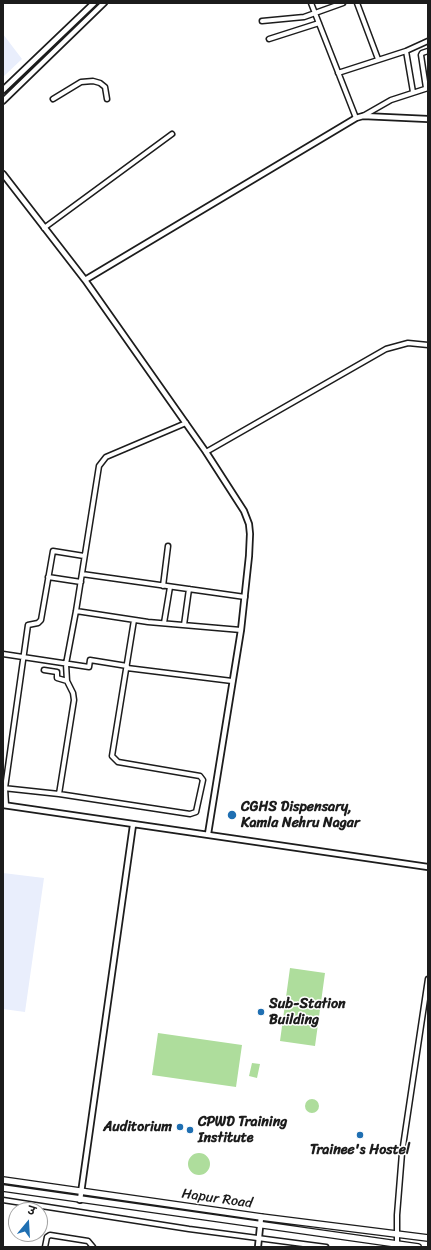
<!DOCTYPE html>
<meta charset="utf-8">
<style>
body{margin:0}
#map{position:relative;width:431px;height:1250px;overflow:hidden;background:#fff;font-family:Sriracha,"Playpen Sans Deva",sans-serif}
canvas{display:block}
.frame{position:absolute;inset:0;border:4px solid #1c1c1c;pointer-events:none}
.north{position:absolute;left:8px;top:1202px;width:40px;height:40px;box-sizing:border-box;background:#fff;border:1px solid #a4a4a4;border-radius:50%;rotate:18deg;font-size:11px;font-weight:700;line-height:16px;text-align:center;color:#1c1c1c}
.north::after{content:'';display:block;margin:auto;width:14px;height:18px;background:#1f6fb2;clip-path:polygon(50% 0,100% 100%,50% 72%,0 100%)}
</style>
<div id="map">
<canvas width="431" height="1250"></canvas>
<div class="frame"></div>
<div class="north">उ</div>
</div>
<script>
const g = document.querySelector('canvas').getContext('2d');
g.lineJoin = 'round';
function fill(path, color) { g.fillStyle = color; g.fill(path, 'evenodd'); }
const poly = rows => new Path2D(rows.map(r => 'M' + r).join(''));
function stroke(path, color, width, dash) { g.strokeStyle = color; g.lineWidth = width; g.lineCap = dash ? 'butt' : 'round'; g.setLineDash(dash || []); g.stroke(path); }
function write(font, color, halo, rows, align = 'center') {
  g.font = font + ' Sriracha,sans-serif'; g.lineWidth = 3; g.setLineDash([]); g.textBaseline = 'middle'; g.strokeStyle = halo; g.fillStyle = color; for (const [text, x, y, turn = 0] of rows) {
    g.save(); g.translate(x, y); g.rotate((+turn || 0) * Math.PI / 180); g.textAlign = isNaN(turn) ? turn : align; if (halo) g.strokeText(text, 0, 0); g.fillText(text, 0, 0); g.restore();
  }
}
const built = poly([
 [3,34,22,59,3,77],
 [3,873,44,878,25,1012,3,1009]
]);
const green = poly([
 [290,968,325,973,315,1046,280,1041],
 [158,1033,242,1045,236,1087,152,1075],
 [252,1063,260,1064,257,1078,249,1076],
 '305 1106a7 7 0 1 1 14 0a7 7 0 1 1-14 0Z',
 '188 1164a11 11 0 1 1 22 0a11 11 0 1 1-22 0Z'
]);
const minor = poly([
 [311,3,356,118],
 [357,3,378,59],
 [262,21,304,17,343,3],
 [269,39,319,23],
 [406,51,413,92],
 [338,73,406,51,428,41],
 [426,88,421,55,422,53,428,51],
 [53,99,81,82,93,81,100,83,105,87,107,99],
 [363,116,391,100,428,88],
 [44,228,172,134],
 [206,452,386,349,408,343,428,345],
 [82,574,245,597],
 [48,577,81,582],
 [163,586,168,546],
 [76,611,148,622,241,630],
 [164,623,170,587],
 [184,625,189,589],
 [3,654,89,667,90,660,127,666],
 [127,668,232,681],
 [44,670,57,672,57,678,67,681],
 [3,788,59,794,190,814,196,812,203,780,200,776,118,762,112,756,134,620],
 [59,794,74,700,73,693,67,681,66,664,76,611,99,466,106,457,186,423],
 [6,805,5,788,28,625,38,623,41,620,53,551,84,556],
 [3,1200,189,1229,326,1247],
 [45,1247,47,1237,50,1235,88,1241,93,1247],
 [397,1247,397,1215,402,1153,428,979]
]);
const tertiary = poly([
 [3,90,94,3],
 [3,101,104,3],
 [3,174,85,280,206,452,244,511,249,524,250,534,249,556,241,630,208,834],
 [85,280,356,118,363,116,428,119],
 [3,805,428,867],
 [80,1200,133,825],
 [258,1247,261,1217]
]);
const secondary = poly([
 [3,1180,261,1217,428,1238],
 [3,1188,418,1247]
]);
const markers = [
 [232,815,5,"#1f6fb2"],
 [261,1012,4,"#1f6fb2"],
 [180,1127,4,"#1f6fb2"],
 [190,1130,4,"#1f6fb2"],
 [360,1135,4,"#1f6fb2"]
];
const poiNames = [
 ["CGHS Dispensary,",241,807],
 ["Kamla Nehru Nagar",241,823],
 ["Sub-Station",269,1004],
 ["Building",269,1020],
 ["CPWD Training",198,1122],
 ["Institute",198,1138],
 ["Auditorium",172,1127,"right"],
 ["Trainee's Hostel",360,1150,"center"]
];
const streetNames = [
 ["Hapur Road",217,1199,8]
];
fill(built, '#e9eefc');
fill(green, '#aedd9c');
stroke(minor, '#1c1c1c', 7);
stroke(tertiary, '#1c1c1c', 8);
stroke(secondary, '#1c1c1c', 8);
stroke(minor, '#fff', 4);
stroke(tertiary, '#fff', 4.5);
stroke(secondary, '#fff', 5.5);
for (const [x, y, r, color] of markers) { const dot = new Path2D(); dot.arc(x, y, r, 0, 2 * Math.PI); g.fillStyle = color; g.fill(dot); stroke(dot, '#fff', 1.5); }
write('bold 14px', '#1c1c1c', '#fff', poiNames, 'left');
write('14px', '#1c1c1c', '#fff', streetNames);
</script>
